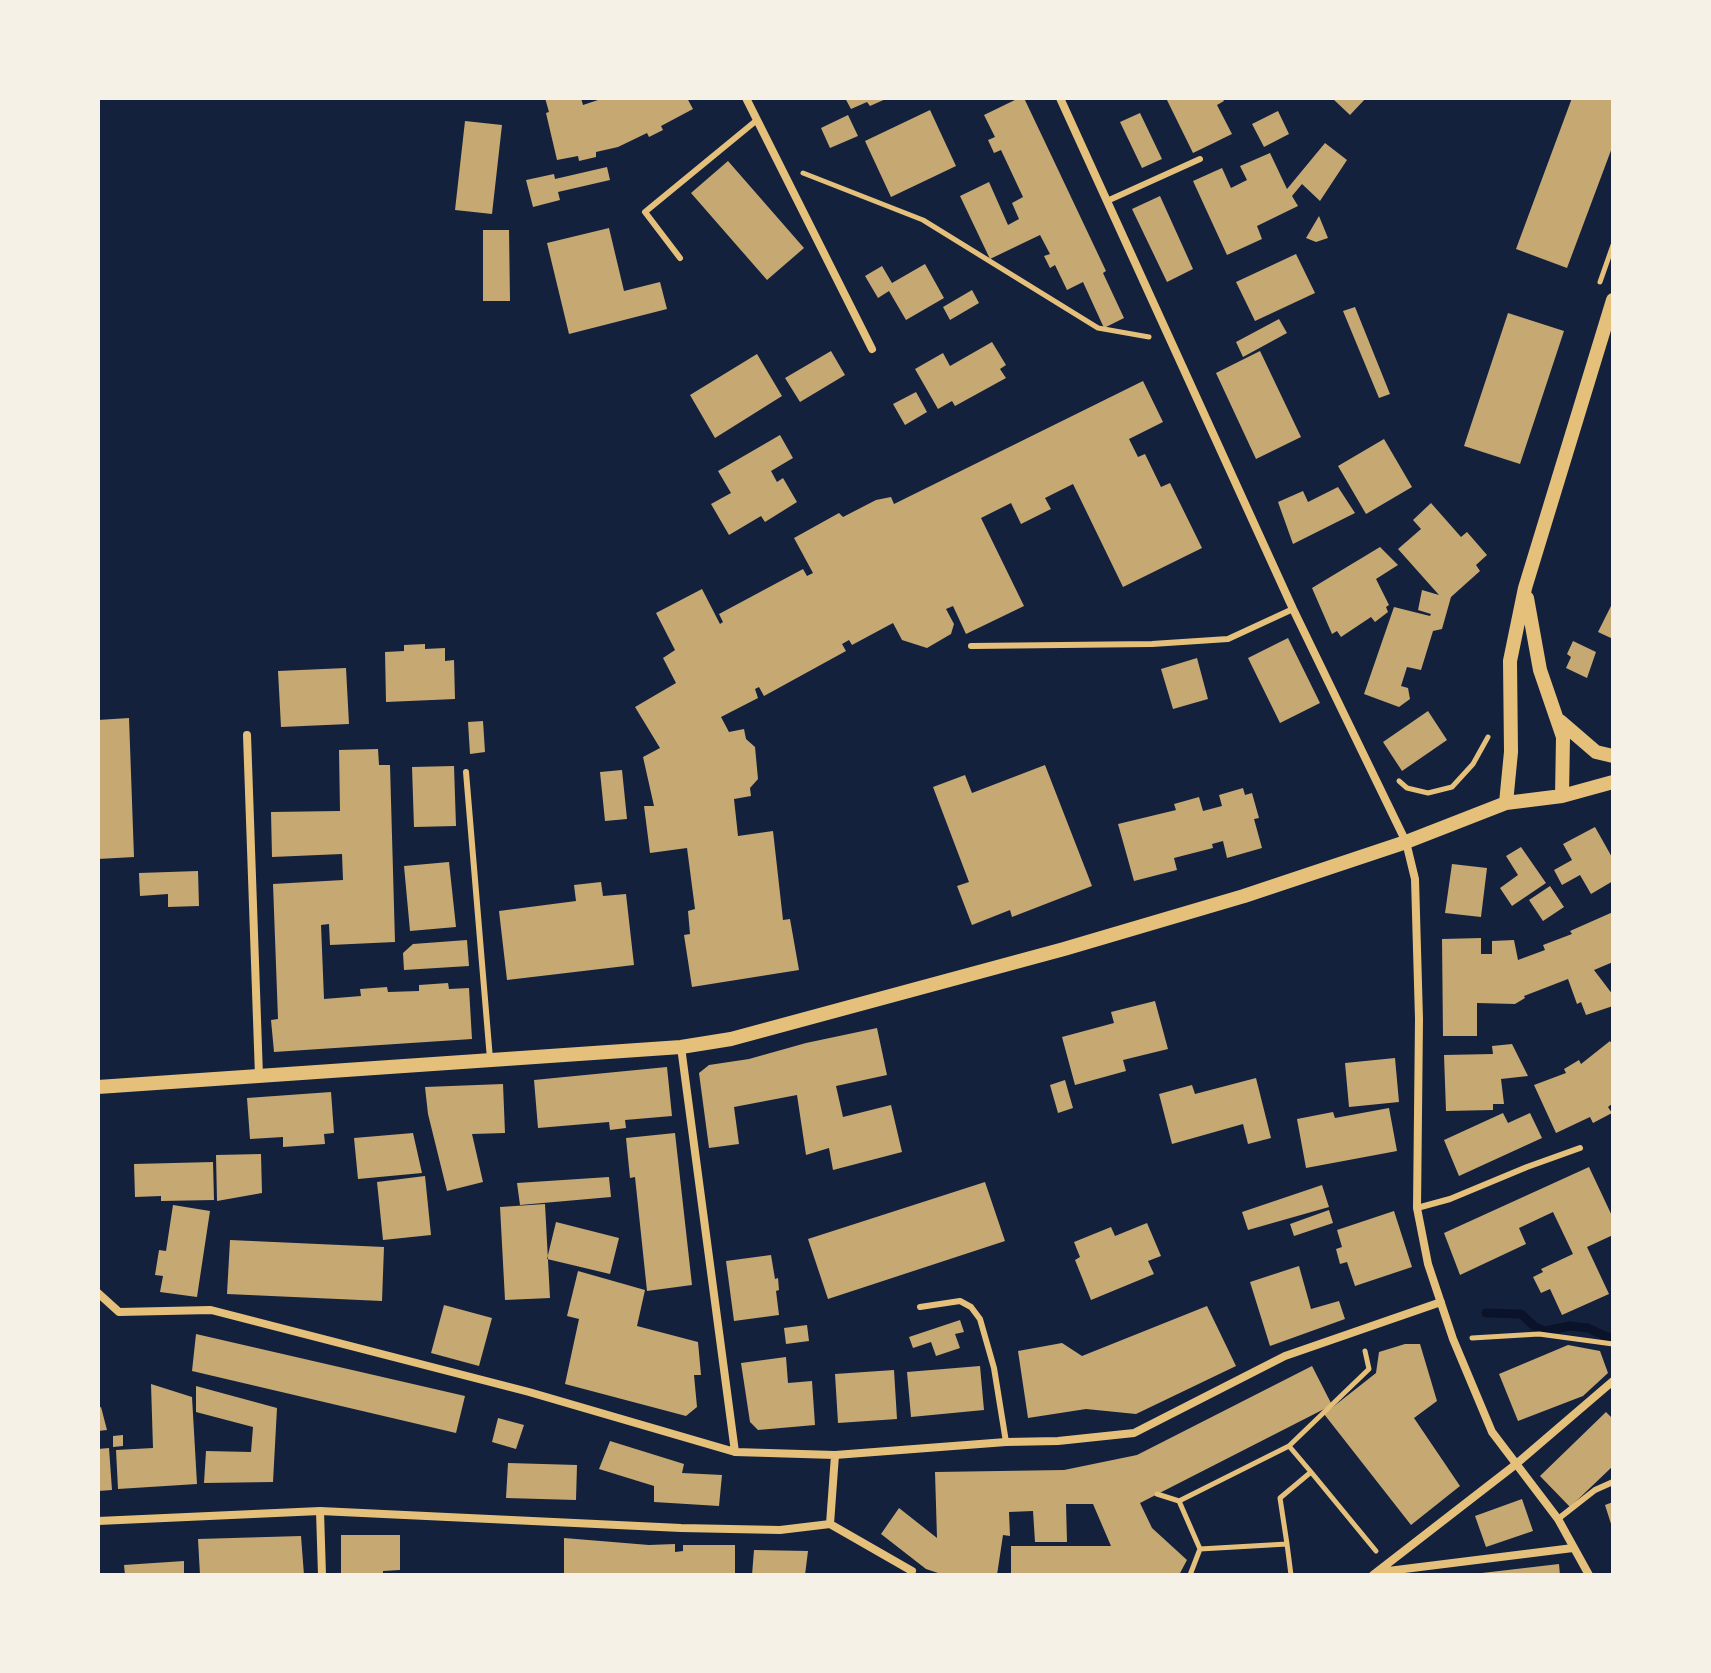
<!DOCTYPE html>
<style>
body{margin:0}
#map{position:relative;width:1711px;height:1673px;overflow:hidden;background:#14213d;font-family:Lato,sans-serif}
canvas{display:block}
.frame{position:absolute;inset:0;border:100px solid #f6f1e7;pointer-events:none}
</style>
<div id="map">
<canvas width="1711" height="1673"></canvas>
<div class="frame"></div>
</div>
<script>
const g = document.querySelector('canvas').getContext('2d');
g.lineJoin = 'round';
const poly = rows => new Path2D(rows.map(r => 'M' + r).join(''));
function stroke(path, color, width, dash) { g.strokeStyle = color; g.lineWidth = width; g.lineCap = dash ? 'butt' : 'round'; g.setLineDash(dash || []); g.stroke(path); }
function fill(path, color) { g.fillStyle = color; g.fill(path, 'evenodd'); }
const stream = poly([
 [1486,1313,1521,1314,1534,1326,1545,1331,1570,1326,1588,1328,1607,1337,1613,1337]
]);
const building = poly([
 [545,98,581,98,583,105,604,98,687,98,693,109,661,126,663,130,649,137,647,133,618,147,596,152,596,157,579,161,578,156,557,160,546,113,549,112],
 [845,98,888,98,870,106,867,102,851,109],
 [1019,98,1024,98,1053,159,1106,271,1103,273,1124,318,1104,328,1083,282,1067,290,1055,265,1050,268,1044,256,1050,254,1040,235,990,259,960,196,989,182,1008,225,1019,219,1012,203,1023,197,1001,150,994,153,988,140,995,137,984,115],
 [1166,98,1222,98,1224,101,1217,105,1232,134,1193,153],
 [1332,98,1366,98,1350,115],
 [1572,98,1613,98,1613,145,1567,268,1516,249],
 [930,110,956,166,891,197,865,141],
 [1278,111,1289,134,1264,147,1252,124],
 [1140,113,1162,159,1142,168,1120,122],
 [848,115,858,136,830,148,821,128],
 [465,121,502,125,492,214,455,210],
 [1325,143,1347,160,1320,201,1302,184,1292,196,1298,206,1257,226,1262,239,1227,255,1193,181,1222,168,1231,188,1247,180,1240,166,1270,153,1287,189],
 [728,161,804,248,767,280,691,193],
 [607,167,610,180,558,192,560,200,533,207,526,180,554,174,555,179],
 [1160,196,1193,269,1167,282,1132,209],
 [1319,216,1328,238,1316,242,1306,238],
 [609,228,624,291,660,282,667,309,569,334,547,243],
 [483,230,509,230,510,301,483,301],
 [1296,254,1315,293,1255,321,1236,282],
 [925,264,944,298,906,320,889,291,878,298,865,276,882,266,892,283],
 [972,290,979,303,950,320,943,307],
 [1355,307,1390,394,1379,398,1343,311],
 [1508,313,1564,331,1520,464,1464,446],
 [1279,319,1287,333,1243,357,1236,342],
 [992,342,1006,365,1000,369,1006,378,955,406,952,401,938,409,915,369,943,353,950,366],
 [831,351,845,375,800,402,785,378],
 [1260,351,1301,437,1256,459,1216,373],
 [757,354,782,396,715,438,690,395],
 [1143,381,1163,422,1129,439,1138,457,1145,454,1161,487,1170,483,1202,548,1123,587,1073,484,1045,498,1051,509,1021,524,1011,503,981,518,1024,606,966,634,953,606,946,609,954,624,951,634,927,648,902,640,893,623,852,645,849,640,842,644,846,651,764,696,759,687,755,689,758,698,721,717,729,732,744,729,746,739,755,747,758,779,750,788,751,796,734,799,738,836,773,831,783,920,790,919,799,970,692,987,684,935,690,934,688,911,695,909,687,848,650,853,644,806,654,806,643,757,660,748,635,707,676,683,663,658,675,650,656,613,702,589,720,624,723,622,719,614,803,569,807,576,813,573,794,538,839,513,843,517,876,500,891,497,894,504],
 [916,392,927,412,905,425,893,404],
 [780,435,793,458,771,471,777,482,783,478,797,502,765,522,761,516,729,535,711,504,731,493,718,471],
 [1384,439,1412,487,1366,514,1338,466],
 [1338,487,1355,513,1293,544,1278,502,1303,491,1308,502],
 [1431,503,1461,537,1467,532,1487,555,1476,565,1480,571,1451,597,1442,629,1433,631,1421,670,1407,667,1401,686,1408,688,1410,699,1399,707,1364,694,1394,607,1430,616,1431,614,1418,610,1422,590,1439,595,1398,549,1421,529,1413,520],
 [1380,547,1398,565,1376,579,1389,605,1386,607,1388,612,1375,622,1371,617,1341,637,1337,631,1332,634,1312,588],
 [1613,602,1613,639,1598,632],
 [1288,638,1320,703,1280,723,1248,658],
 [1573,641,1596,652,1587,678,1566,668,1571,657,1567,654],
 [425,644,425,649,445,648,445,661,454,660,455,699,386,702,385,652,404,651,404,645],
 [1197,658,1208,699,1173,709,1161,669],
 [346,668,349,724,281,727,278,671],
 [1428,711,1447,740,1402,771,1383,742],
 [129,718,134,857,98,859,98,720],
 [483,721,485,752,470,754,468,722],
 [378,749,379,765,390,765,395,942,330,945,329,924,321,925,324,999,361,996,360,989,387,987,388,992,419,991,419,985,448,983,449,989,469,988,472,1039,274,1052,271,1020,278,1019,273,884,343,880,342,854,272,857,271,812,340,811,339,750],
 [1045,765,1092,886,1012,917,1010,910,972,925,957,886,969,882,933,787,965,775,972,793],
 [454,766,456,826,414,827,412,767],
 [622,770,627,819,605,821,600,772],
 [1243,788,1245,795,1252,793,1259,818,1254,819,1262,848,1227,858,1223,841,1212,844,1213,848,1174,858,1177,870,1134,881,1118,824,1176,810,1174,804,1199,797,1203,811,1222,806,1219,795],
 [1595,827,1613,859,1613,881,1591,894,1580,875,1562,885,1554,870,1572,860,1563,844],
 [1521,847,1546,883,1512,906,1500,888,1518,875,1506,856],
 [449,862,456,927,410,931,404,866],
 [1452,864,1487,868,1481,917,1445,913],
 [198,871,199,906,168,907,168,894,140,896,139,873],
 [601,882,603,896,626,894,634,965,507,980,499,911,576,901,574,885],
 [1550,886,1564,907,1543,921,1529,900],
 [1613,912,1613,962,1594,970,1613,995,1613,1006,1586,1015,1581,1002,1577,1004,1568,979,1524,996,1525,998,1515,1004,1477,1003,1477,1036,1443,1036,1442,939,1481,938,1481,954,1492,954,1492,941,1514,940,1518,960,1545,950,1543,945,1572,934,1570,931],
 [467,940,469,966,404,970,403,953,413,944],
 [1155,1001,1168,1049,1123,1060,1126,1071,1075,1085,1062,1037,1114,1023,1111,1012],
 [877,1028,887,1075,836,1086,843,1117,891,1105,902,1152,833,1170,829,1148,806,1155,797,1095,734,1107,739,1144,709,1148,699,1073,709,1065,749,1059,806,1043],
 [1610,1041,1613,1046,1613,1103,1608,1107,1612,1113,1593,1123,1590,1117,1556,1133,1534,1085,1566,1073,1564,1069,1579,1060,1581,1064],
 [1512,1044,1528,1076,1501,1079,1504,1104,1493,1104,1493,1110,1446,1111,1444,1055,1493,1054,1492,1046],
 [1395,1058,1399,1102,1349,1107,1345,1063],
 [667,1067,672,1116,625,1120,626,1128,610,1130,609,1122,538,1128,534,1080],
 [1256,1078,1271,1138,1248,1144,1243,1124,1172,1144,1159,1094,1192,1085,1195,1094],
 [1065,1080,1073,1108,1058,1113,1050,1085],
 [503,1084,505,1133,472,1134,483,1182,447,1191,428,1114,425,1087],
 [331,1092,334,1133,324,1134,325,1144,283,1147,283,1137,250,1139,247,1098],
 [1389,1108,1397,1151,1306,1168,1297,1119,1333,1112,1335,1118],
 [1503,1113,1508,1123,1530,1113,1542,1138,1459,1176,1444,1140],
 [413,1133,422,1173,358,1179,354,1138],
 [675,1133,692,1285,647,1291,635,1177,630,1178,626,1138],
 [261,1154,262,1193,217,1201,216,1155],
 [213,1162,214,1200,161,1201,161,1196,135,1197,134,1164],
 [1589,1167,1613,1218,1613,1235,1587,1247,1609,1294,1562,1315,1550,1289,1541,1293,1533,1277,1543,1272,1541,1269,1573,1254,1553,1212,1519,1228,1526,1244,1460,1275,1444,1233],
 [425,1176,431,1235,383,1240,377,1182],
 [609,1177,611,1197,520,1205,517,1183],
 [985,1182,1005,1241,828,1299,808,1239],
 [1322,1185,1329,1207,1248,1230,1242,1212],
 [545,1204,550,1298,505,1300,500,1207],
 [173,1205,210,1211,197,1297,160,1292,163,1276,155,1275,159,1250,166,1251],
 [1329,1210,1333,1223,1294,1236,1290,1224],
 [1394,1211,1412,1267,1355,1286,1347,1262,1340,1264,1336,1249,1342,1247,1337,1230],
 [556,1222,619,1238,610,1274,547,1259],
 [1147,1223,1161,1256,1148,1261,1154,1274,1091,1300,1075,1260,1080,1257,1074,1242,1111,1227,1115,1236],
 [230,1240,384,1247,382,1301,227,1294],
 [771,1255,775,1279,778,1278,779,1290,776,1291,779,1315,734,1321,726,1261],
 [1299,1266,1311,1309,1339,1301,1345,1319,1270,1346,1250,1282],
 [578,1271,645,1290,637,1326,698,1342,701,1375,694,1375,697,1407,686,1416,565,1384,579,1319,567,1316],
 [444,1305,492,1318,479,1366,431,1353],
 [1207,1306,1236,1366,1136,1414,1086,1409,1028,1418,1018,1351,1062,1343,1082,1356],
 [960,1320,964,1332,955,1334,960,1348,936,1356,931,1342,913,1348,909,1337],
 [807,1325,809,1341,786,1344,784,1328],
 [196,1334,465,1396,456,1433,192,1371],
 [1405,1344,1420,1344,1437,1401,1414,1418,1460,1486,1411,1525,1324,1414,1376,1373,1379,1352],
 [1568,1345,1600,1351,1608,1373,1583,1396,1518,1421,1499,1374],
 [786,1357,788,1383,812,1381,815,1425,758,1430,750,1422,741,1363],
 [980,1366,984,1410,911,1417,907,1372],
 [1312,1366,1332,1405,1140,1503,1152,1528,1187,1560,1179,1575,1011,1575,1011,1546,1111,1546,1093,1504,1066,1504,1067,1542,1035,1542,1033,1511,1009,1512,1010,1536,1003,1535,997,1575,944,1575,926,1569,881,1534,899,1508,937,1538,935,1472,1064,1470,1137,1455],
 [894,1370,897,1419,838,1423,835,1374],
 [151,1384,192,1397,197,1484,118,1489,116,1450,153,1448],
 [196,1386,277,1408,273,1482,204,1483,206,1451,251,1452,253,1427,196,1412],
 [101,1407,107,1430,98,1431,98,1408],
 [1606,1412,1613,1419,1613,1466,1570,1507,1540,1476],
 [498,1418,524,1425,516,1449,492,1442],
 [123,1435,123,1446,113,1447,113,1436],
 [610,1441,684,1464,682,1473,722,1475,719,1506,654,1502,654,1486,599,1469],
 [109,1448,112,1490,98,1491,98,1449],
 [508,1463,577,1465,576,1500,506,1498],
 [1522,1499,1533,1531,1486,1547,1475,1516],
 [1613,1502,1613,1526,1612,1527,1605,1505],
 [341,1535,400,1535,400,1570,383,1571,383,1575,341,1575],
 [301,1536,304,1575,200,1575,198,1539],
 [564,1538,649,1545,675,1544,675,1552,683,1551,683,1545,735,1545,735,1575,564,1575],
 [754,1550,808,1551,805,1575,752,1575],
 [184,1561,184,1575,125,1575,124,1565],
 [1559,1564,1560,1575,1482,1575,1482,1573]
]);
const path = poly([
 [803,173,923,220,1098,328,1149,337],
 [1600,282,1613,245],
 [1399,781,1407,788,1428,793,1452,787,1473,764,1488,737],
 [1472,1338,1539,1334,1613,1344],
 [1289,1446,1369,1369,1365,1351],
 [1311,1472,1376,1551],
 [1157,1494,1179,1501],
 [1287,1544,1280,1498,1311,1472,1289,1446,1179,1501,1200,1549,1287,1544,1291,1575],
 [1190,1575,1200,1549]
]);
const service = poly([
 [1107,201,1200,159],
 [680,258,645,212,757,120],
 [971,646,1152,644,1228,639,1293,609],
 [466,772,490,1059],
 [1417,1208,1450,1199,1527,1167,1580,1148],
 [920,1307,960,1301,971,1307,980,1319,994,1368,1006,1442],
 [1558,1519,1595,1490,1613,1482]
]);
const minor = poly([
 [746,98,872,349],
 [1060,98,1293,609,1406,842,1415,879,1419,1019,1417,1208,1428,1264,1453,1339,1492,1432,1558,1519,1589,1575],
 [247,735,259,1076],
 [681,1047,735,1452],
 [98,1293,119,1312,211,1310,529,1392,735,1452,835,1455,1006,1442,1058,1441,1134,1433,1285,1356,1441,1302],
 [320,1511,322,1575],
 [98,1521,320,1511,681,1528,780,1530,830,1524,912,1571],
 [830,1524,835,1455],
 [1380,1572,1573,1548],
 [1373,1575,1515,1465,1613,1381]
]);
const tertiary = poly([
 [1527,598,1540,670,1563,737,1562,796],
 [1560,721,1596,752,1613,756],
 [1506,803,1511,752,1510,661,1525,588,1613,300],
 [98,1087,681,1047,731,1039,1064,949,1244,896,1406,842,1506,803,1562,796,1613,782]
]);
stroke(stream, '#0b132b', 9);
fill(building, '#c6a872');
stroke(path, '#e5c07b', 5);
stroke(service, '#e5c07b', 6);
stroke(minor, '#e5c07b', 8);
stroke(tertiary, '#e5c07b', 14);
</script>
